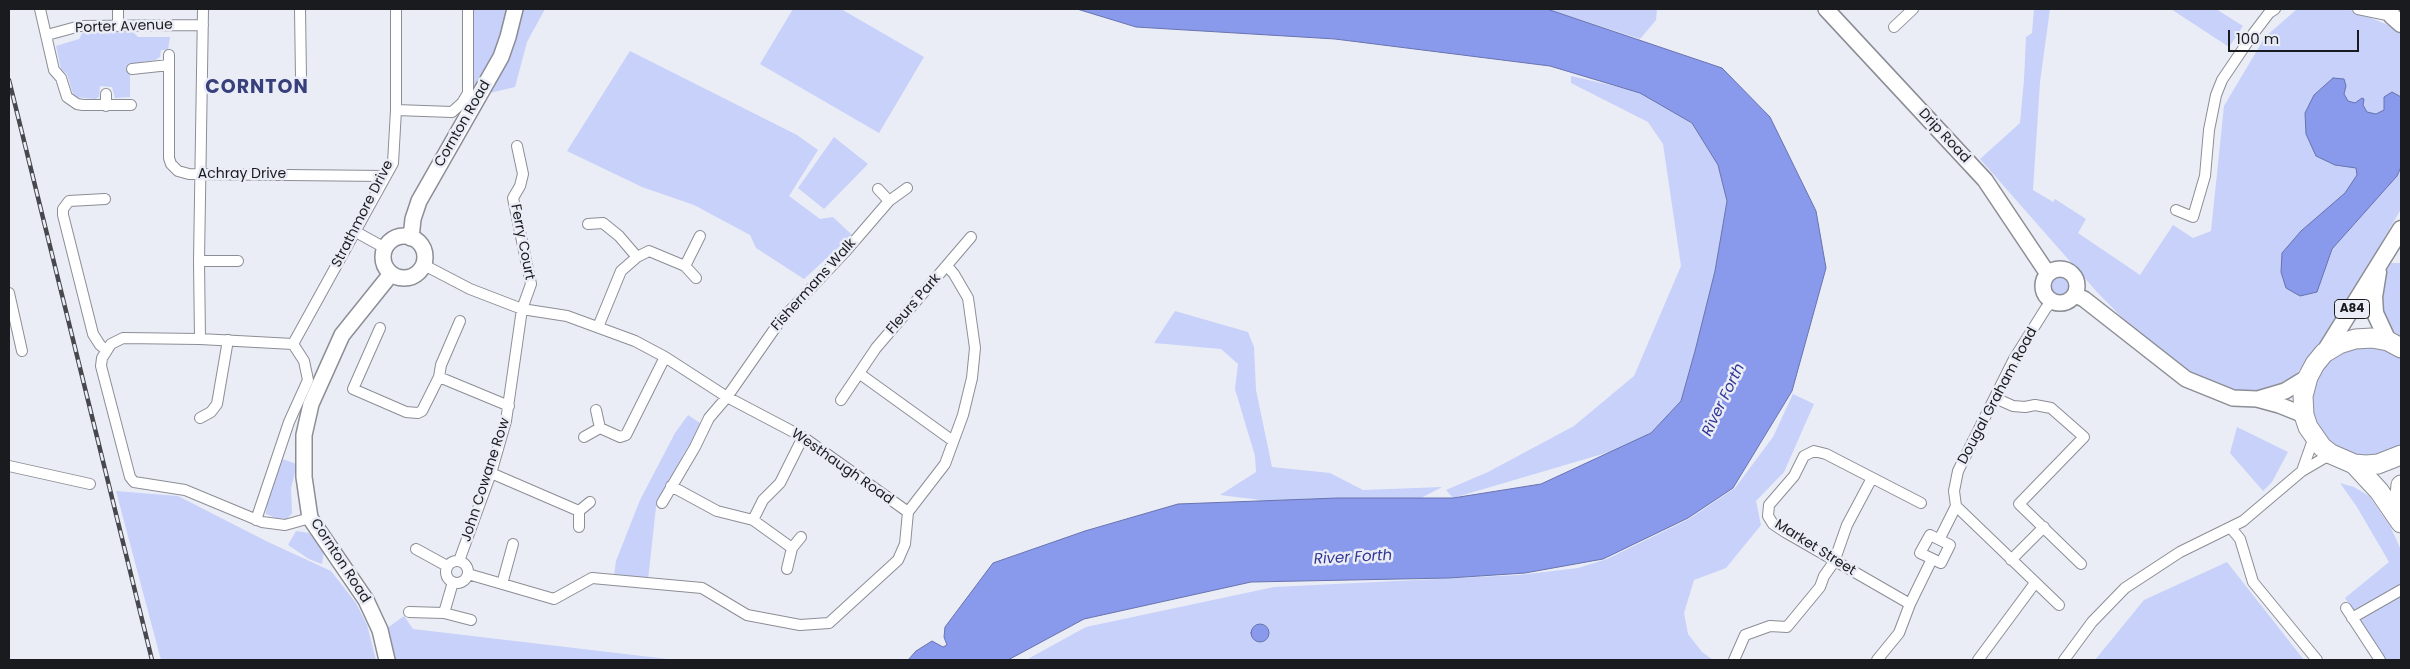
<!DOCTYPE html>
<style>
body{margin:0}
#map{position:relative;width:2410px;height:669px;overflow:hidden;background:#eaedf6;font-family:Poppins,sans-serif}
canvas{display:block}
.frame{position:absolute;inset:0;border:10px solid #1a1b1e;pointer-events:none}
.scale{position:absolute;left:2228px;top:30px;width:131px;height:22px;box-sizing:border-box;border:2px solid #1a1b1e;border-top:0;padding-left:6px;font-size:15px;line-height:18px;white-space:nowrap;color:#1a1b1e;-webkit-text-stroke:4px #eaedf6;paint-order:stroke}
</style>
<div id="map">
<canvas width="2410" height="669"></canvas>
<div class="frame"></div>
<div class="scale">100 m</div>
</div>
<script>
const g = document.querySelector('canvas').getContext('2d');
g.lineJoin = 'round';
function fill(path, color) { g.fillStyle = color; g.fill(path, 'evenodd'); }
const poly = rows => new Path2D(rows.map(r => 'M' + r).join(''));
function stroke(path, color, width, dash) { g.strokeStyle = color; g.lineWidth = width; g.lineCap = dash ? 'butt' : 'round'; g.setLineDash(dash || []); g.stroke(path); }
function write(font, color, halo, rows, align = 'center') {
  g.font = font + ' Poppins,sans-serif'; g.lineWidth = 5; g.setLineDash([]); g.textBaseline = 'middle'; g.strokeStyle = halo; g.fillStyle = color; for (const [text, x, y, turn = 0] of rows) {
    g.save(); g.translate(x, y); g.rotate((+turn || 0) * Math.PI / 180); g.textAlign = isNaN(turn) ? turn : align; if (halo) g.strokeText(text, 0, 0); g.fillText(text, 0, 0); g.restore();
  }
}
const green = poly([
 [470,9,545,9,527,42,515,87,473,97],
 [793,9,841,9,924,57,879,133,760,64],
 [1547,9,1657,9,1656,20,1640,39],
 [2034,9,2050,9,2040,82,2033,190,2053,202,2055,199,2086,219,2078,233,2140,275,2173,225,2193,238,2211,231,2224,106,2265,37,2297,9,2348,9,2401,30,2401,209,2323,343,2294,376,2258,396,2229,393,2202,382,2147,343,2097,292,1980,159,2020,123,2024,80,2026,37,2032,33],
 [2171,9,2216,9,2243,26,2229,47],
 [130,29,138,37,170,37,168,50,161,50,160,57,155,60,130,64,130,97,115,98,112,87,100,86,99,97,95,99,75,97,72,91,67,74,61,69,56,46,79,39,83,32],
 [630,51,797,135,818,150,789,196,820,219,833,217,852,235,804,279,756,248,750,235,694,205,642,187,567,151],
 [1571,76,1640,92,1692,123,1718,165,1727,201,1715,271,1695,351,1681,401,1651,433,1623,448,1453,498,1446,490,1488,472,1574,426,1634,376,1681,266,1663,144,1648,122,1571,83],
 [834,137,868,164,824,209,798,188],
 [2391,263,2401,263,2401,338,2385,323,2379,283],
 '2050 286a10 10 0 1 1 20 0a10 10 0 1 1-20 0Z',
 [1175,311,1248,332,1254,347,1256,390,1272,467,1330,473,1363,490,1442,487,1421,498,1293,504,1220,495,1256,472,1255,456,1235,389,1238,364,1221,349,1154,343],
 [2367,342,2401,354,2401,446,2371,459,2334,449,2310,420,2310,383,2331,353],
 [1793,394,1814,404,1784,472,1756,501,1761,525,1726,568,1694,580,1684,613,1688,634,1702,652,1713,660,1026,660,1086,627,1274,587,1519,575,1578,568,1607,559,1689,519,1735,488,1773,437],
 [688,415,700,423,694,438,684,453,656,507,648,580,614,576,616,561,640,500,675,433],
 [2237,427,2288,452,2272,482,2263,491,2230,453],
 [279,458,297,464,291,488,292,513,287,519,276,518,266,514,267,501],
 [2340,483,2354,487,2369,496,2390,526,2401,550,2401,660,2385,660,2345,598,2389,562,2357,507],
 [116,491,178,496,268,542,331,571,356,603,367,625,376,660,161,660],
 [296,531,309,533,324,551,322,564,309,559,288,545],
 [2227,562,2304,660,2095,660,2144,600],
 [404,616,413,629,676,660,394,660,386,629]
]);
const water = poly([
 [1077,9,1547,9,1722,68,1770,117,1816,211,1826,268,1792,391,1733,488,1688,518,1603,559,1525,573,1449,578,1251,582,1084,619,1008,660,908,660,916,651,932,641,943,647,947,645,944,637,945,627,993,563,1085,531,1178,504,1338,498,1453,498,1541,484,1651,433,1681,401,1695,351,1715,271,1727,201,1718,165,1692,123,1640,93,1550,66,1335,39,1136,27,1077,9],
 [2333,78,2344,79,2346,86,2344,94,2348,101,2355,103,2362,98,2364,99,2363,105,2367,112,2376,114,2384,110,2384,97,2392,92,2401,97,2401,167,2397,176,2332,249,2317,292,2300,296,2286,288,2281,272,2282,253,2301,231,2345,193,2357,175,2356,168,2335,165,2316,156,2306,134,2305,113,2314,95,2333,78],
 '1251 633a9 9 0 1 1 18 0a9 9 0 1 1-18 0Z'
]);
const street = poly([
 [40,9,54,70,61,78,67,97,77,104,83,105,131,105],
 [118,9,118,26],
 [300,9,301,78],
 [2358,9,2392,16],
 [1894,27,1913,9],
 [47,35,80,26,203,25],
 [169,55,169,158,171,164,178,171,189,174,385,176],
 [132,69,169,65],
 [106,94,106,106],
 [396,110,452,112,462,103,468,93,468,9],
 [878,189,889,201],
 [105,199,69,201,63,209,63,215,93,334,100,345,106,350],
 [2176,210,2193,217,2205,176,2209,130,2216,95,2222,80,2253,34,2269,13,2275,9],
 [588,224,603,223,619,236,637,257],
 [356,232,385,248],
 [199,261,203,9],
 [424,265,470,289,522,309,567,316,635,341,665,357,727,397,803,437,908,512],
 [685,266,696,278],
 [9,293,22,351],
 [2053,301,2046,308,2014,359,1958,471,1954,491,1956,506,2059,605],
 [598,327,621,271,637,257,649,251,685,266,700,236],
 [380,328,353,389,406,412,418,413,422,411,439,377,441,365,460,321],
 [200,339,199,261,238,261],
 [860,374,953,441],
 [439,377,509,406],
 [1995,398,2013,406,2025,407,2035,405,2051,408,2084,437,2019,504,2081,564],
 [841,400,876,348,971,237],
 [596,410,600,428,620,437,626,435,665,357],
 [200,418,211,412,217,404,228,340],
 [584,437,600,428],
 [9,466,90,484],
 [2302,471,2314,437],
 [491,473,579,511],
 [671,486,717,511,753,520,792,548],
 [662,503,695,447,709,418,727,397,780,321,845,252,889,201,907,188],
 [908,512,945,464,963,415,972,378,975,348,968,298,954,274,947,266],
 [310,518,285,525,262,522,185,490,134,482,130,477,101,366,102,358,111,344,123,338,200,339,293,344,393,163,396,110,396,9],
 [256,520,289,422,308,380,304,361,293,344],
 [753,520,763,500,780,483,803,437],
 [579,527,579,511,590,502],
 [2231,528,2240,539,2253,582,2317,660],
 [1930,535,1950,545,1941,563,1920,553,1930,535],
 [1940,538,1956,506],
 [416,549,447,566],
 [2011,560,2044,527],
 [459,561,491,473,506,421,522,309,531,284,513,198,520,186,523,174,517,146],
 '446 572a11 11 0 1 1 22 0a11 11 0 1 1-22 0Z',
 [787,569,792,548,801,537],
 [468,574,554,599,592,578,702,588,747,615,800,625,829,623,898,560,905,544,908,512],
 [502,584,513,544],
 [1910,604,1785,532,1773,524,1768,516,1769,505,1794,476,1804,456,1814,451,1826,454,1921,503],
 [2346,608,2380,660],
 [409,612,444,613,471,620],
 [444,613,453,582],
 [2352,618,2401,590],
 [1734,660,1745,635,1770,626,1787,627,1820,587,1824,576,1834,562,1847,525,1872,478],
 [1877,660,1899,633,1910,604,1932,559],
 [1978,660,2035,583],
 [2064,660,2092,622,2125,588,2180,552,2243,521,2302,471,2331,454]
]);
const secondary = poly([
 [1826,9,1985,180,2048,274],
 '383 257a21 21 0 1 1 42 0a21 21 0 1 1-42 0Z',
 [411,238,413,219,419,201,501,57,508,37,515,9],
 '2043 286a17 17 0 1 1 34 0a17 17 0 1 1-34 0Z',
 [2075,295,2084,299,2186,379,2233,398,2257,399,2279,405,2304,415],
 [2258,399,2285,391,2308,377],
 [387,660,380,630,366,600,310,518,304,477,304,435,311,404,342,335,391,274]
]);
const primary = poly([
 [2389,9,2392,16,2401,24],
 [2378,272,2374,297,2375,313,2388,341],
 [2324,353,2401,229]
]);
const highway = poly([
 [2401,348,2388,341,2372,338,2355,339,2339,344,2324,353,2315,364,2308,377,2303,396,2304,415,2308,427,2322,447,2331,454,2354,464,2366,465,2378,464,2401,455],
 [2354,464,2379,491,2401,523],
 [2398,516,2401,485]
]);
const rail = poly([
 [9,80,152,660]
]);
const shields = [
 [2352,309,35]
];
const shieldNames = [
 ["A84",2352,309]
];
const streetNames = [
 ["Porter Avenue",124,27,-2],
 ["Cornton Road",463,124,-60],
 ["Drip Road",1944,136,47],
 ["Achray Drive",242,174],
 ["Strathmore Drive",363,214,-63],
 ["Ferry Court",522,242,79],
 ["Fishermans Walk",814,285,-48],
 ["Fleurs Park",914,304,-49],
 ["Dougal Graham Road",1998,396,-62],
 ["Westhaugh Road",842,467,35],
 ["John Cowane Row",486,480,-72],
 ["Market Street",1815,548,32],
 ["Cornton Road",340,561,57]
];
const waterNames = [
 ["River Forth",1724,400,-64],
 ["River Forth",1353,558,-3]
];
const districtNames = [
 ["CORNTON",257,88]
];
fill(green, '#c7d1f9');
fill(water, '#8999eb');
stroke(water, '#6873ae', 1);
stroke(street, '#8c8e96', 12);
stroke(secondary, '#8c8e96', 18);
stroke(primary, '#8c8e96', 19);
stroke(highway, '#8c8e96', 21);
stroke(street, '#fff', 10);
stroke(secondary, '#fff', 15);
stroke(primary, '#fff', 16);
stroke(highway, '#fff', 19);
stroke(rail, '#47484d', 4.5);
stroke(rail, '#eaedf6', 2.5, [8]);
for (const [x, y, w] of shields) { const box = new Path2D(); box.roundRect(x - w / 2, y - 9.5, w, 19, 4); g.fillStyle = '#eaedf6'; g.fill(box); stroke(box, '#1a1b1e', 1); }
write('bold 12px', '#1a1b1e', null, shieldNames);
write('14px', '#1a1b1e', '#eaedf6', streetNames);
write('italic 15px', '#313694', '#eaedf6', waterNames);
g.letterSpacing = '1px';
write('bold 19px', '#37407b', '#eaedf6', districtNames);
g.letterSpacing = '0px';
</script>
